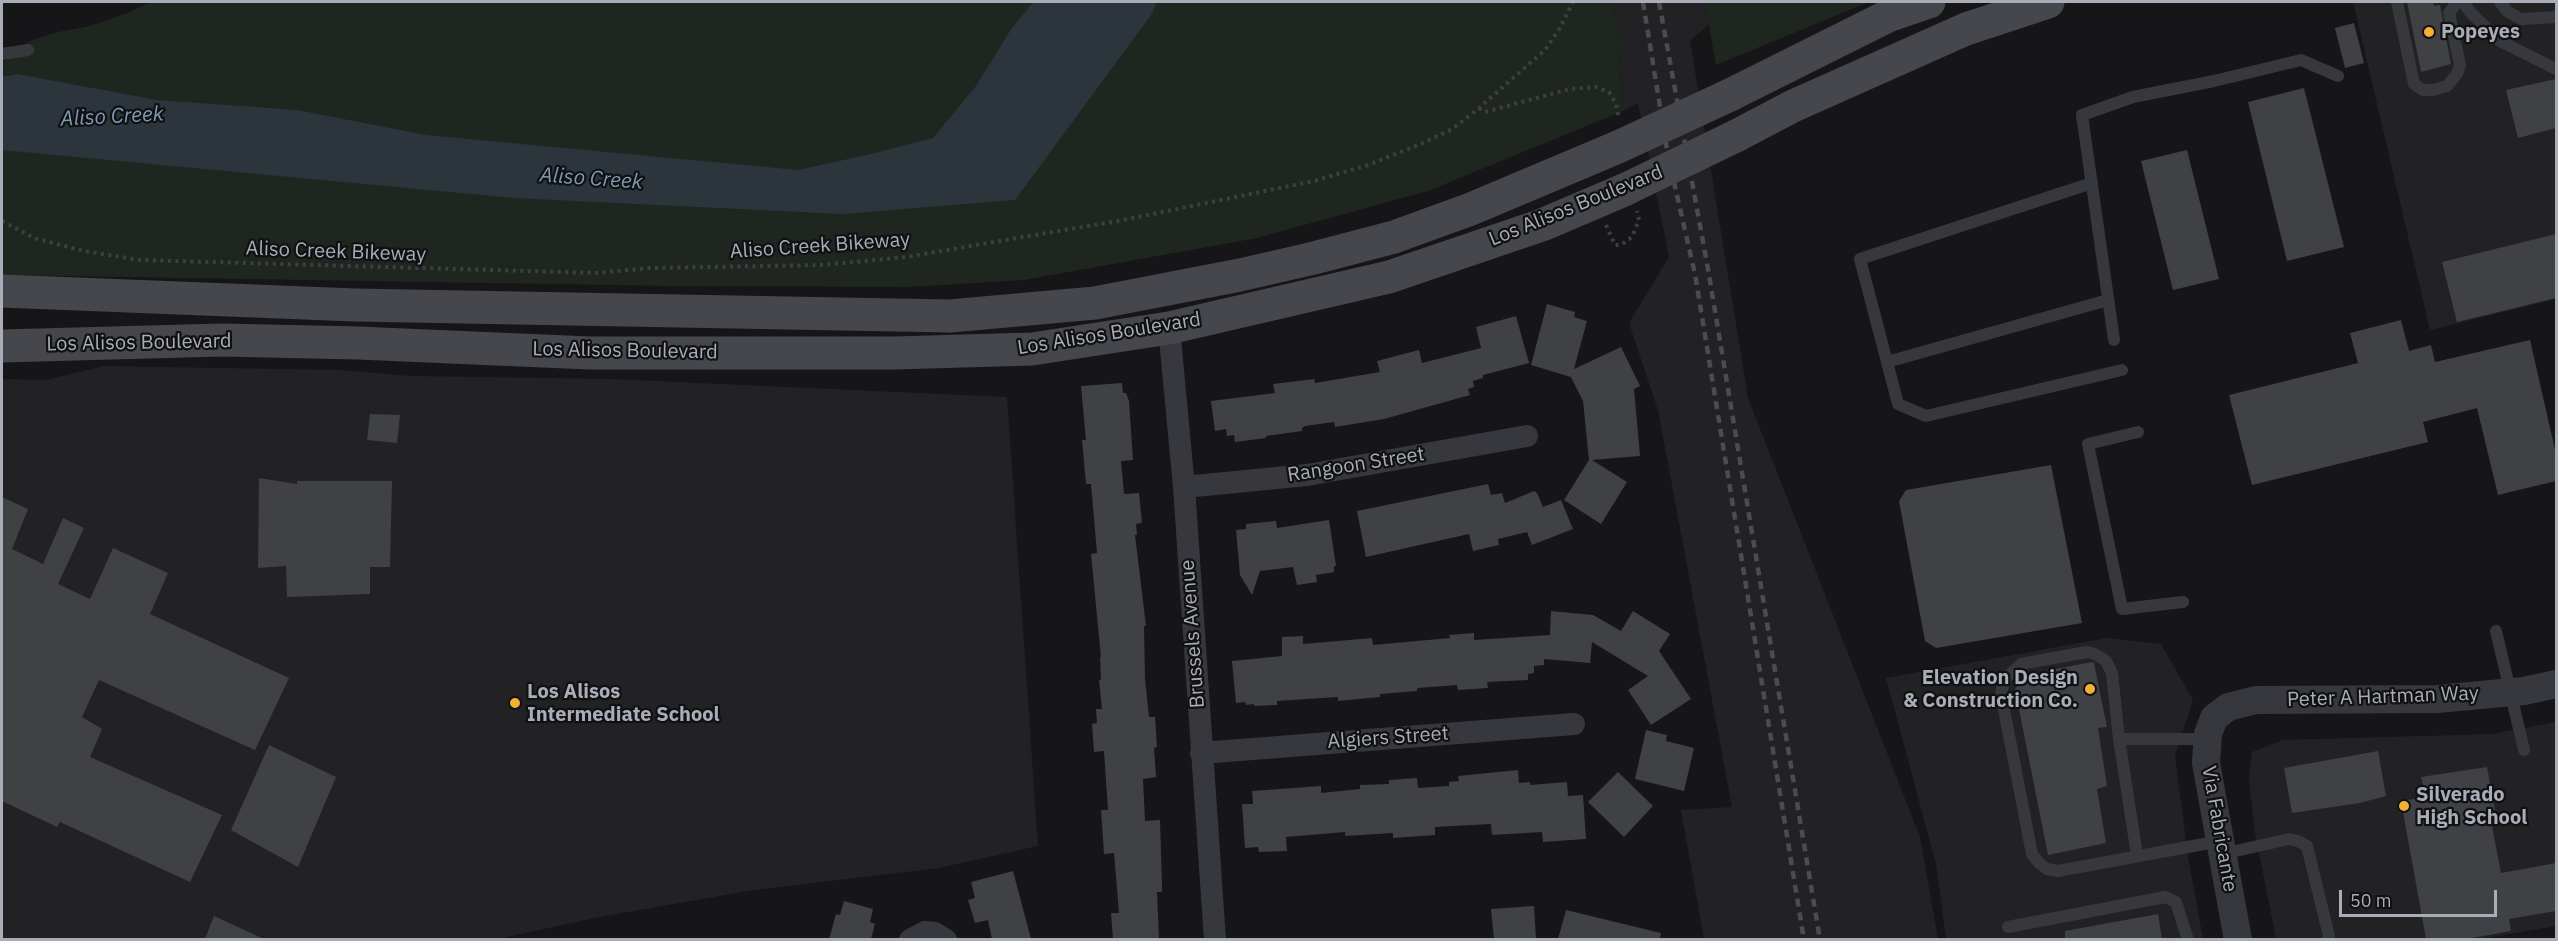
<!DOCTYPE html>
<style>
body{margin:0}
#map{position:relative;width:2558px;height:941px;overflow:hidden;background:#161618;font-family:"IBM Plex Sans",sans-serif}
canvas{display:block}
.frame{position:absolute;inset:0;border:3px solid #a8adb8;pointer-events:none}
.scale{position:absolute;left:2339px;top:890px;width:158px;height:27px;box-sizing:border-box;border:3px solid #a8adb8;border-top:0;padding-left:8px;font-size:18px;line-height:21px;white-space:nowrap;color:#a8adb8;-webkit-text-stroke:4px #111113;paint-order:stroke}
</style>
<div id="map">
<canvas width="2558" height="941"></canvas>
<div class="frame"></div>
<div class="scale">50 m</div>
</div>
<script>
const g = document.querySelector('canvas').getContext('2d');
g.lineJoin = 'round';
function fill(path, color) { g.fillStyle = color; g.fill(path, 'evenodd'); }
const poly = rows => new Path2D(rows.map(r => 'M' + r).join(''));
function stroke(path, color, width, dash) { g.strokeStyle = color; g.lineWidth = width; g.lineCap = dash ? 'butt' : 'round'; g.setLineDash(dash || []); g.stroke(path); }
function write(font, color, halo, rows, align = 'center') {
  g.font = font + ' "IBM Plex Sans",sans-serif'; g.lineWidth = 4.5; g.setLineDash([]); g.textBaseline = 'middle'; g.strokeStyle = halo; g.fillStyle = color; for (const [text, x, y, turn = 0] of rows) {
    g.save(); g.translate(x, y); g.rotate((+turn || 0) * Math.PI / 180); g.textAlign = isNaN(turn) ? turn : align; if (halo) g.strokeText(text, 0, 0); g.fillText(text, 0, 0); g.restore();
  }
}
const built = poly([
 [1612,2,1705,2,1709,24,1690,41,1748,398,1920,837,1938,939,1704,939,1681,810,1732,807,1658,410,1629,323,1669,257,1638,103,1623,111,1619,54,1624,55],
 [2353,2,2556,2,2556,299,2430,330],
 [104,366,338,370,412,376,611,379,1007,397,1038,846,939,868,754,890,599,917,498,939,2,940,2,379,46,380],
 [2107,638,2161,644,2193,700,2175,755,2188,857,2203,939,1946,939,1936,864,1886,678],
 [2556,722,2556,926,2481,939,2276,939,2255,833,2249,779,2252,752,2283,740,2492,734]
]);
const green = poly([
 [150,2,1612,2,1625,55,1619,54,1623,111,1428,191,1257,238,1024,280,910,287,672,286,2,275,2,63,30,41,58,32,90,26,130,12],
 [1705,2,1869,2,1716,65]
]);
const water = poly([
 [1033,2,1157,2,1151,15,1015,200,842,214,514,198,2,150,2,77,17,74,157,100,297,110,426,135,798,170,871,154,933,138,976,86,1010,31]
]);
const building = poly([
 [2407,2,2433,2,2434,6,2440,5,2451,64,2421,72],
 [2354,23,2364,63,2345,68,2335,28],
 [2556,79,2556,128,2518,138,2506,90],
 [2304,88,2344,247,2287,261,2248,102],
 [2187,150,2219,279,2173,290,2141,161],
 [2556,234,2556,298,2457,322,2442,262],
 [1547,304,1575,312,1574,317,1587,321,1574,369,1621,347,1640,386,1634,389,1640,456,1592,460,1627,482,1601,524,1564,500,1589,460,1583,401,1571,377,1531,365],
 [1516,316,1529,363,1483,375,1483,378,1473,381,1474,387,1468,389,1470,395,1384,419,1335,427,1334,422,1305,426,1302,428,1302,431,1266,436,1266,438,1235,442,1234,435,1227,436,1226,429,1215,431,1211,401,1275,393,1273,384,1314,379,1315,383,1380,372,1377,361,1419,350,1422,363,1481,348,1476,327],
 [2401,320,2409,351,2431,345,2435,362,2530,340,2556,454,2556,481,2498,495,2477,408,2423,422,2428,442,2252,485,2229,395,2358,363,2350,333],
 [1122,383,1123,393,1126,393,1129,401,1133,460,1121,461,1124,494,1139,493,1142,523,1136,524,1137,535,1135,535,1146,626,1144,626,1145,679,1149,717,1155,717,1157,747,1154,748,1156,777,1143,779,1145,821,1160,820,1162,885,1162,892,1157,892,1159,939,1113,939,1111,913,1119,913,1114,853,1104,854,1101,810,1108,810,1104,751,1094,752,1092,724,1097,723,1096,709,1102,709,1099,680,1101,680,1100,657,1101,657,1091,554,1097,553,1091,484,1086,484,1082,440,1086,440,1081,386],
 [370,414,400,415,397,443,367,440],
 [2051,465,2082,623,1936,648,1925,641,1899,501,1906,490],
 [259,478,297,484,297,481,392,481,390,567,370,567,370,594,287,597,286,566,258,568],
 [1488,484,1491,495,1502,493,1505,503,1534,491,1537,493,1543,507,1561,500,1573,529,1532,545,1527,532,1498,539,1499,545,1473,551,1469,534,1366,557,1357,511],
 [2,497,28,509,12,549,43,564,63,518,84,528,58,584,90,599,113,548,168,573,150,614,289,678,255,750,99,680,82,717,102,729,90,757,222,815,190,882,60,822,57,827,2,801],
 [1329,520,1336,566,1334,566,1334,572,1316,575,1317,582,1297,585,1293,567,1260,571,1252,595,1240,575,1236,530,1246,529,1246,524,1276,521,1277,528],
 [1551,611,1593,615,1621,631,1633,611,1670,634,1659,651,1691,699,1651,725,1628,690,1648,676,1592,642,1590,663,1544,659,1544,665,1534,666,1534,673,1528,674,1528,680,1487,682,1488,688,1458,690,1457,685,1417,688,1417,691,1380,694,1380,697,1338,701,1338,697,1277,701,1277,705,1254,706,1254,704,1246,705,1245,702,1236,703,1232,661,1282,656,1282,637,1303,636,1303,644,1372,638,1373,645,1450,638,1449,635,1474,633,1474,640,1550,635],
 [2092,662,2094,663,2107,727,2098,728,2107,786,2097,789,2106,843,2048,855,2015,689,2025,675],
 [1646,730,1667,735,1666,741,1694,748,1684,791,1635,779],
 [269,745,336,777,298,867,231,830],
 [2378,751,2386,796,2360,803,2292,813,2284,768],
 [2487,767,2495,810,2489,811,2501,873,2556,863,2556,911,2509,919,2511,931,2467,939,2426,939,2401,801,2426,797,2421,777],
 [1518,770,1519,783,1530,782,1530,785,1567,782,1568,796,1583,795,1586,839,1543,842,1542,832,1492,835,1491,824,1435,827,1435,835,1393,838,1393,833,1345,836,1345,832,1286,837,1287,851,1259,852,1258,847,1245,848,1242,804,1253,804,1252,791,1321,786,1321,793,1360,789,1360,785,1389,784,1389,780,1417,778,1418,788,1449,786,1449,782,1459,781,1458,776],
 [1618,772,1653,806,1624,837,1588,802],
 [1013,871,1031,939,992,939,988,920,975,923,968,900,975,898,971,882],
 [844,901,873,909,870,922,875,924,871,939,829,939,836,914,840,915],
 [1534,906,1536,939,1494,939,1491,909],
 [1566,910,1661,933,1660,939,1558,939],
 [2158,914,2162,939,2065,939,2065,931],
 [214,916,264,939,205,939]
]);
const path = poly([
 [1479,108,1485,112,1570,89,1596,87,1609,92,1616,104,1619,118],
 [2,221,34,238,84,251,140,260,596,273,651,268,823,265,906,257,1118,221,1314,181,1368,165,1423,143,1452,129,1479,108,1545,50,1560,28,1573,2],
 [1606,225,1615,245,1621,245,1632,237,1639,220,1637,211]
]);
const service = poly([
 [2397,2,2414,84,2423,90,2433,90,2447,86,2457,74,2460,65,2449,13,2457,2],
 [2463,2,2470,12,2500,41,2556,69],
 [2500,2,2508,12,2521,19,2556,17],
 [2,54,28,50],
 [2092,183,1860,259,1898,404,1926,416,2122,370],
 [2114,340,2082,115,2133,97,2214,81,2301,60,2338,76],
 [1887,362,2108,300],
 [2138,432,2088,444,2122,609,2183,602],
 [2496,631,2524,750],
 [2119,739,2137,855],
 [2207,739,2119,739,2112,673,2106,661,2095,654,2087,652,2021,664,2004,680,2001,694,2032,854,2039,863,2047,869,2058,871,2220,841],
 [2222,854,2289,839,2298,841,2307,846,2329,936,2328,940],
 [2008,927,2165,897,2176,902,2188,940]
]);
const minor = poly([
 [1169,328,1184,487,1215,940],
 [1184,487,1307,475,1527,436],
 [1201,753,1574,724],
 [910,940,925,932,935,933,946,940]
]);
const tertiary = poly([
 [2238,940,2206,763,2208,734,2214,718,2228,707,2256,700,2437,699,2524,691,2556,684]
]);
const secondary = poly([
 [1730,95,1888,16,1929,2],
 [1736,136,1793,106,1966,29,2048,2],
 [2,291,355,305,950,316,1095,303,1240,275,1314,258,1394,237,1471,209,1618,147],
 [2,346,222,340,358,343,590,353,894,353,1032,349,1169,328,1389,277,1542,225,1624,190]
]);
const rail = poly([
 [1643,2,1668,156,1695,274,1804,940],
 [1659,2,1708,269,1820,940]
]);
const secondaryBridge = poly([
 [1618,147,1730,95],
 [1624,190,1736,136]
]);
const markers = [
 [2429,32,6,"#f2b134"],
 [2090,689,6,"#f2b134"],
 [515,703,6,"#f2b134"],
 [2404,806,6,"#f2b134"]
];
const poiNames = [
 ["Popeyes",2441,32],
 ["Elevation Design",2078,678,"right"],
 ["& Construction Co.",2078,701,"right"],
 ["Los Alisos",527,692],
 ["Intermediate School",527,715],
 ["Silverado",2416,795],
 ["High School",2416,818]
];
const streetNames = [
 ["Los Alisos Boulevard",1576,206,-22],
 ["Aliso Creek Bikeway",820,246,-4],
 ["Aliso Creek Bikeway",336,252,2],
 ["Los Alisos Boulevard",1109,334,-9],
 ["Los Alisos Boulevard",139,343,-1],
 ["Los Alisos Boulevard",625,351,1],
 ["Rangoon Street",1356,465,-9],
 ["Brussels Avenue",1193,634,-94],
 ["Peter A Hartman Way",2383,697,-2],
 ["Algiers Street",1388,738,-4],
 ["Via Fabricante",2219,829,80]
];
const waterNames = [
 ["Aliso Creek",112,117,-3],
 ["Aliso Creek",591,179,4]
];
fill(built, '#222225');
fill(green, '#1e261f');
fill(water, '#2c353c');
fill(building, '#404145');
stroke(path, '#3d3f44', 4, [3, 4.5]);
stroke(service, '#37383d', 12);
stroke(minor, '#37383d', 22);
stroke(tertiary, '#37383d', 28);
stroke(secondary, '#45474d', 33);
stroke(rail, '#4a4c52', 4.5, [8, 6]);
stroke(secondaryBridge, '#45474d', 33);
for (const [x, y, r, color] of markers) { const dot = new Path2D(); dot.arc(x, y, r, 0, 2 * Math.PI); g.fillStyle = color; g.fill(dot); stroke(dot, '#111113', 2); }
write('bold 20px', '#a8adb8', '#111113', poiNames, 'left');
write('20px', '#a8adb8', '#111113', streetNames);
write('italic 21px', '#7f9bb3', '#111113', waterNames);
</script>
